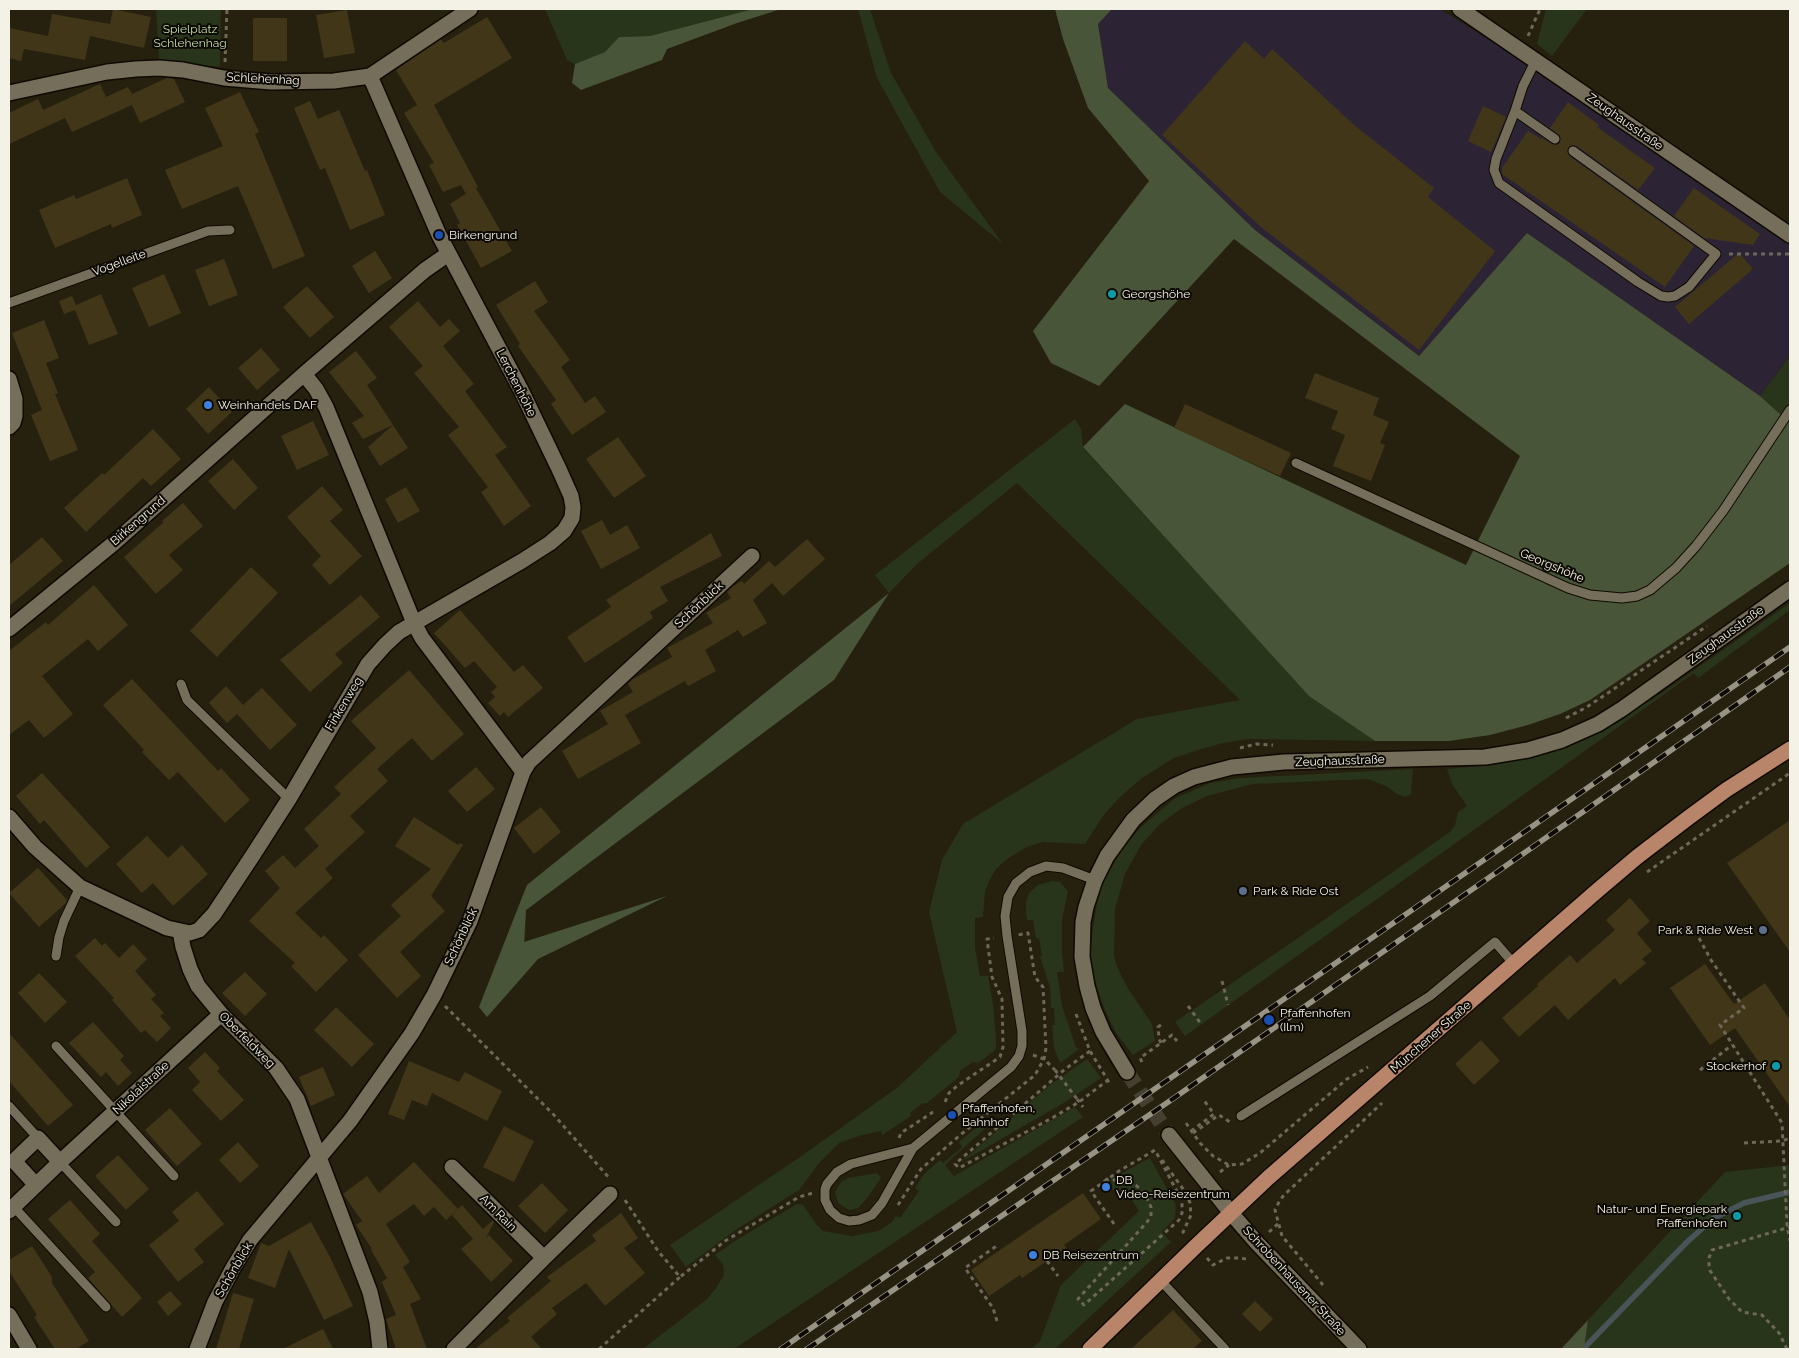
<!DOCTYPE html>
<meta charset="utf-8">
<style>
body{margin:0}
#map{position:relative;width:1799px;height:1358px;overflow:hidden;background:#26200f;font-family:Raleway,sans-serif}
canvas{display:block}
.frame{position:absolute;inset:0;border:10px solid #f4f1e6;pointer-events:none}
</style>
<div id="map">
<canvas width="1799" height="1358"></canvas>
<div class="frame"></div>
</div>
<script>
const g = document.querySelector('canvas').getContext('2d');
g.lineJoin = 'round';
function fill(path, color) { g.fillStyle = color; g.fill(path, 'evenodd'); }
const poly = rows => new Path2D(rows.map(r => 'M' + r).join(''));
function stroke(path, color, width, dash) { g.strokeStyle = color; g.lineWidth = width; g.lineCap = dash ? 'butt' : 'round'; g.setLineDash(dash || []); g.stroke(path); }
function write(font, color, halo, rows, align = 'center') {
  g.font = font + ' Raleway,sans-serif'; g.lineWidth = 4; g.setLineDash([]); g.textBaseline = 'middle'; g.strokeStyle = halo; g.fillStyle = color; for (const [text, x, y, turn = 0] of rows) {
    g.save(); g.translate(x, y); g.rotate((+turn || 0) * Math.PI / 180); g.textAlign = isNaN(turn) ? turn : align; if (halo) g.strokeText(text, 0, 0); g.fillText(text, 0, 0); g.restore();
  }
}
const industrial = poly([
 [1112,9,1440,9,1548,77,1790,242,1790,355,1760,396,1527,233,1419,356,1255,230,1108,88,1098,23]
]);
const green = poly([
 [156,9,221,9,220,67,159,60],
 [545,9,753,9,650,36,619,37,605,52,575,64,567,60],
 [858,9,870,9,891,73,936,152,1003,244,940,192,877,78],
 [1546,9,1587,9,1552,56,1537,44],
 [1790,356,1790,423,1760,396],
 [1075,419,1081,429,1083,448,1309,695,1375,741,1249,739,1223,743,1198,750,1174,758,1142,778,1120,797,1103,816,1085,844,1043,842,1027,847,1007,859,996,869,990,879,985,891,983,917,975,918,975,948,980,976,988,976,993,1005,996,1037,996,1047,994,1051,978,1063,973,1062,960,1071,959,1077,927,1103,923,1103,910,1113,911,1116,882,1135,881,1131,862,1135,839,1143,820,1162,799,1190,734,1231,686,1267,670,1245,800,1157,898,1087,957,1032,929,912,942,860,963,824,1137,719,1240,700,1017,483,917,564,889,593,834,680,526,910,525,943,667,896,538,959,487,1017,479,1007,527,885,889,593,875,575],
 [1790,603,1790,610,1698,678,1694,673,1185,1036,1175,1022,1298,938,1450,832,1455,825,1458,812,1467,806,1452,784,1447,769,1493,765,1539,756,1563,749,1589,737,1653,699],
 [1413,769,1411,794,1405,797,1397,794,1386,786,1368,779,1253,784,1207,796,1182,808,1160,824,1141,845,1125,874,1115,909,1114,956,1118,969,1127,987,1152,1024,1155,1041,1133,1055,1116,1033,1104,1008,1095,981,1090,950,1098,896,1106,876,1124,847,1141,827,1174,799,1210,783,1241,778],
 [1052,881,1060,882,1068,891,1062,920,1062,951,1064,972,1057,972,1062,1006,1076,1047,1079,1049,1060,1063,1054,1048,1052,1025,1055,1025,1054,1008,1051,1008,1050,987,1040,957,1042,956,1039,938,1036,938,1033,920,1027,920,1026,913,1026,903,1029,893,1038,885],
 [1087,1059,1101,1078,1062,1104,961,1162,1050,1085],
 [1075,1107,1083,1117,734,1349,643,1349,707,1299,716,1288,724,1275,723,1264,715,1255,738,1239,797,1204,803,1205,817,1225,823,1231,852,1236,878,1231,892,1222,896,1216,900,1218,919,1191,915,1188,924,1174,940,1160,943,1163,962,1147,959,1142,988,1118,991,1123,945,1165,954,1176],
 [1150,1158,1176,1205,1175,1218,1162,1232,1171,1242,1055,1349,1031,1349,1040,1341,1061,1285,1139,1211,1131,1198,1121,1192,1112,1190,1111,1179],
 [1790,1165,1790,1349,1584,1349,1588,1320,1725,1172],
 [877,1173,881,1178,868,1197,858,1208,849,1210,838,1203,835,1192,841,1182,848,1178]
]);
const forest = poly([
 [753,9,778,9,778,10,737,23,667,49,662,60,581,90,572,83,575,64,605,52,619,37,650,36],
 [1055,9,1112,9,1098,24,1108,88,1255,230,1419,356,1527,233,1760,396,1790,423,1790,563,1590,700,1560,714,1528,725,1490,735,1449,741,1375,741,1309,696,1083,447,1125,404,1466,565,1520,456,1234,239,1099,386,1051,363,1033,331,1149,181,1088,108,1063,39],
 [889,593,834,680,526,910,524,942,667,896,538,959,487,1017,479,1007,527,885],
 [1588,1320,1584,1349,1561,1349]
]);
const stream = poly([
 [1586,1346,1687,1242,1714,1218,1744,1203,1790,1192]
]);
const building = poly([
 [113,9,151,17,144,48,90,36,85,60,24,49,21,61,9,58,9,28,48,36,52,14,110,24],
 [347,10,355,53,324,58,316,15],
 [487,17,512,58,434,105,478,187,476,188,512,251,481,268,457,225,460,223,450,204,470,191,466,194,461,185,443,192,429,165,434,163,404,113,417,105,396,70,441,39,444,43],
 [253,18,287,18,287,61,253,61],
 [1245,41,1264,59,1272,49,1354,125,1434,188,1428,197,1495,251,1419,350,1261,227,1162,135],
 [167,78,174,79,185,102,140,123,132,105,72,132,65,118,9,144,9,113,38,99,43,110,100,84,106,97,128,87,132,94],
 [240,92,259,132,255,134,305,256,273,269,238,186,182,209,165,170,223,146,205,108],
 [310,101,318,119,339,110,365,171,367,170,385,215,350,230,325,168,320,170,294,108],
 [1568,102,1599,125,1597,127,1655,168,1638,190,1577,146,1571,145,1567,150,1569,156,1694,246,1665,287,1502,174,1502,168,1528,131,1541,139,1542,138,1552,144,1557,145,1560,143,1560,136,1550,128],
 [1483,106,1506,117,1491,152,1468,141],
 [127,178,142,215,112,228,111,224,55,248,39,210,74,195,76,199],
 [1694,188,1760,234,1753,245,1704,238,1674,216],
 [375,251,392,278,369,293,352,266],
 [1739,253,1753,269,1689,324,1675,307],
 [224,259,238,295,209,306,195,270],
 [164,274,181,313,149,327,132,288],
 [535,281,548,302,534,311,570,360,561,367,585,403,595,396,606,412,572,435,551,404,556,400,518,346,520,344,496,305],
 [307,286,334,317,310,338,283,307],
 [101,294,118,334,89,345,75,310,64,314,59,301,72,296,76,305],
 [418,301,440,327,449,319,460,331,443,346,474,384,465,391,507,447,495,455,531,506,504,526,481,492,488,487,448,435,459,427,414,373,423,366,389,327],
 [44,320,59,358,46,363,58,393,55,394,78,450,50,461,31,415,42,410,12,333],
 [261,348,280,370,257,390,238,368],
 [356,351,377,378,367,385,408,448,380,466,368,447,393,425,363,439,352,423,364,416,329,372],
 [1315,373,1379,398,1373,415,1389,422,1380,443,1385,445,1371,481,1333,466,1345,435,1331,429,1338,411,1305,398],
 [209,387,232,412,208,434,186,409],
 [1185,404,1291,453,1280,476,1174,428],
 [313,421,329,455,297,470,281,436],
 [153,429,181,459,151,486,143,478,86,532,64,508,102,473,104,475],
 [618,437,646,476,614,498,586,459],
 [233,459,258,488,234,510,208,481],
 [322,486,343,510,330,521,362,556,330,585,312,565,321,556,287,517],
 [406,487,420,511,398,523,385,499],
 [183,503,203,526,169,555,183,570,156,594,124,557,164,522,162,521],
 [602,520,610,535,627,525,640,548,601,569,581,531],
 [711,533,722,556,660,587,668,601,650,612,653,618,585,663,567,637,611,607,606,600],
 [42,537,63,561,9,606,9,565],
 [807,539,825,559,783,596,772,583,753,600,767,623,743,637,738,630,705,650,716,671,688,686,685,681,625,715,641,743,578,779,562,751,608,724,600,711,633,692,628,684,633,679,672,657,667,648,713,623,706,613,731,598,727,592,733,586,742,581,744,584,769,561,775,567],
 [251,567,278,593,217,657,190,631],
 [94,585,128,625,98,651,88,639,42,676,73,714,44,738,29,720,9,735,9,651,46,622,48,625],
 [361,595,380,617,335,654,343,663,310,692,280,660],
 [460,610,514,672,523,665,543,688,508,717,504,712,500,716,488,703,495,697,491,692,497,687,474,661,465,668,434,633],
 [409,670,464,734,432,761,412,738,377,769,388,781,350,816,365,832,325,869,333,878,295,913,321,938,324,935,348,960,316,992,291,966,295,963,249,921,280,888,265,871,283,855,295,868,319,846,304,829,341,794,334,787,376,748,351,721],
 [132,679,218,771,221,768,250,800,225,823,178,772,169,780,142,752,144,750,103,705],
 [226,686,243,705,262,688,297,725,270,750,237,714,227,723,209,703],
 [476,767,495,789,467,812,448,791],
 [42,773,110,847,86,868,44,820,40,824,16,796],
 [541,807,561,832,534,854,514,828],
 [414,817,458,845,460,843,463,845,431,896,445,911,400,952,421,976,397,998,358,955,401,916,391,905,431,869,395,846],
 [1790,820,1790,952,1727,863],
 [147,836,168,858,182,845,208,874,173,906,153,883,142,893,116,864],
 [38,868,67,900,65,904,39,927,9,893],
 [1630,898,1650,921,1637,933,1652,951,1642,959,1646,963,1620,985,1615,978,1568,1020,1555,1005,1519,1037,1502,1018,1538,986,1537,984,1570,955,1577,963,1615,930,1606,920],
 [95,938,102,946,105,943,119,958,133,944,147,959,135,971,156,995,151,999,164,1013,160,1016,171,1028,157,1042,145,1030,141,1033,112,1000,114,998,75,956],
 [1705,964,1734,1004,1765,983,1790,1020,1790,1107,1735,1028,1710,1045,1670,988],
 [245,972,267,994,245,1016,222,993],
 [39,973,67,1002,45,1023,18,993],
 [336,1007,374,1044,352,1067,314,1030],
 [93,1022,124,1056,120,1060,132,1073,118,1086,106,1072,101,1077,69,1043],
 [9,1033,73,1105,48,1126,9,1081],
 [1481,1040,1500,1061,1474,1085,1455,1064],
 [205,1052,220,1068,217,1071,244,1100,221,1121,192,1090,200,1082,188,1068],
 [409,1061,459,1082,465,1072,502,1091,487,1121,432,1093,427,1106,412,1100,404,1120,388,1114],
 [323,1067,335,1095,311,1106,299,1077],
 [170,1108,202,1144,177,1166,145,1130],
 [504,1126,534,1141,514,1182,483,1167],
 [238,1142,259,1166,240,1183,219,1160],
 [118,1155,149,1189,126,1210,95,1176],
 [414,1162,458,1209,446,1220,434,1207,424,1216,414,1204,386,1224,410,1262,403,1267,421,1299,410,1304,427,1349,396,1349,386,1319,396,1315,382,1282,387,1278,371,1250,372,1249,356,1225,362,1221,343,1194,367,1176,379,1193],
 [542,1183,568,1210,545,1233,518,1206],
 [197,1191,224,1224,194,1249,204,1262,178,1282,149,1245,179,1221,172,1212],
 [1083,1193,1101,1219,1064,1245,1066,1248,1022,1278,1020,1275,989,1296,971,1270],
 [70,1200,100,1234,92,1241,142,1298,122,1317,88,1278,95,1272,48,1219],
 [462,1205,483,1229,493,1220,494,1222,486,1238,489,1235,513,1261,491,1282,461,1249,473,1239,452,1215],
 [621,1213,638,1238,624,1248,645,1273,605,1306,586,1283,552,1308,557,1314,531,1337,542,1349,475,1349,510,1321,507,1318,551,1281,547,1277,596,1241,592,1235],
 [311,1222,330,1257,353,1306,324,1320,289,1249,275,1288,248,1278,261,1243,269,1246],
 [32,1246,52,1277,52,1283,89,1341,76,1349,55,1349,34,1317,37,1315,9,1271,9,1260],
 [170,1291,182,1304,168,1316,157,1302],
 [233,1293,254,1299,239,1349,216,1349],
 [1255,1301,1273,1319,1260,1332,1242,1314],
 [1173,1310,1202,1341,1193,1349,1131,1349],
 [323,1329,333,1349,283,1349]
]);
const streetTunnel = poly([
 [1127,1072,1169,1135]
]);
const path = poly([
 [1528,36,1540,9],
 [225,62,227,9],
 [1729,254,1790,254],
 [1566,718,1587,707,1707,626],
 [1240,748,1256,744,1273,745],
 [1647,872,1790,773],
 [1699,938,1711,960,1744,1008,1720,1025,1782,1123,1787,1225,1790,1241],
 [1222,981,1228,1005],
 [445,1006,554,1115,610,1179],
 [1188,1006,1201,1024],
 [1076,1014,1090,1051,1110,1084],
 [1161,1043,1159,1039,1158,1027,1164,1023],
 [1090,1051,1064,1070,955,1164,959,1168,1052,1118,1079,1102,1108,1080],
 [1033,1055,1044,1059,1055,1070],
 [1142,1062,1140,1058,1172,1035,1177,1041],
 [1700,1070,1732,1045],
 [1077,1099,1083,1107],
 [945,1102,949,1093,957,1086,1000,1057,1003,1047,1002,999,992,977,987,939,994,938],
 [1186,1123,1200,1143,1213,1156,1229,1165,1242,1164,1260,1153,1347,1079,1368,1067],
 [1191,1131,1214,1114,1203,1099],
 [1193,1133,1219,1115,1230,1122],
 [899,1138,901,1133,933,1112],
 [1744,1143,1782,1141,1790,1138],
 [1162,1160,1186,1193,1190,1203,1191,1215,1183,1232,1185,1235],
 [1220,1172,1229,1165],
 [1106,1178,1107,1180,1124,1180,1137,1186,1147,1198,1151,1207,1151,1216,1147,1222,1078,1299,1084,1305,1179,1220,1182,1213,1182,1201,1155,1150],
 [625,1200,658,1251,680,1277,725,1241,799,1197,813,1193],
 [898,1205,921,1169,959,1136,1035,1075,1044,1059,1046,1048,1043,987,1035,977,1028,933,1018,935],
 [1114,1224,1091,1191,1119,1171,1155,1150],
 [1269,1232,1279,1223],
 [1207,1258,1213,1265,1227,1258,1241,1258,1250,1260],
 [1047,1261,1058,1276],
 [1323,1285,1282,1236,1275,1210,1280,1200,1284,1195,1382,1103],
 [997,1321,993,1308,965,1268,998,1245],
 [599,1349,680,1277],
 [1787,1349,1779,1333,1762,1315,1742,1312,1729,1299,1709,1269,1709,1258,1712,1250,1790,1227]
]);
const lane = poly([
 [1536,60,1523,86,1515,111,1555,139],
 [1515,111,1496,159,1494,170,1499,183,1638,282,1661,296,1668,297,1675,296,1689,287,1716,254,1573,151],
 [9,303,208,231,230,230],
 [1296,463,1568,588,1590,595,1622,598,1637,596,1650,590,1676,568,1696,546,1723,511,1790,410],
 [181,684,187,700,289,799],
 [56,956,59,937,64,921,80,887],
 [56,1046,174,1176],
 [9,1106,38,1138],
 [1241,1116,1430,996,1495,942,1514,964],
 [913,1148,851,1164,837,1172,827,1184,825,1189,825,1200,830,1210,839,1218,849,1221,859,1220,872,1215,882,1203,913,1148,1011,1067,1019,1056,1022,1046,1022,1031,1007,936,1005,916,1008,897,1016,883,1030,872,1046,866,1063,868,1095,880],
 [60,1162,116,1222],
 [13,1206,106,1307],
 [1160,1280,1225,1349]
]);
const street = poly([
 [1460,9,1790,235],
 [9,93,107,72,136,69,159,68,183,70,224,78,271,82,334,81,370,76,470,9],
 [304,374,316,389,326,407,414,623,422,638,523,772],
 [9,379,15,399,15,416,13,423,9,427],
 [9,629,114,543,304,374,425,270,448,254],
 [9,817,35,847,80,887,167,928,190,933,199,930,214,914,253,855,289,799,368,664,385,645,399,632,522,561,550,543,564,531,572,518,573,507,571,496,559,469,521,390,439,235,370,76],
 [180,931,183,947,190,969,198,986,221,1014,276,1068,297,1099,370,1292,377,1322,380,1349],
 [1127,1072,1103,1032,1093,1008,1087,986,1082,957,1083,922,1086,907,1095,880,1107,856,1133,820,1155,799,1174,786,1194,777,1232,767,1284,762,1485,757,1528,750,1562,740,1598,724,1622,709,1790,589],
 [1169,1135,1231,1213],
 [60,1162,221,1014],
 [452,1167,544,1258],
 [9,1211,60,1162,38,1138,14,1161,36,1185],
 [9,1315,29,1349],
 [197,1349,215,1302,233,1268,250,1240,350,1121,412,1033,434,995,470,921,523,772,529,762,752,556],
 [454,1349,544,1258,610,1194]
]);
const secondary = poly([
 [1231,1213,1257,1243,1359,1349]
]);
const primary = poly([
 [1090,1349,1196,1246,1268,1178,1598,890,1637,857,1688,818,1726,790,1790,749]
]);
const rail = poly([
 [781,1349,1790,647],
 [807,1349,1174,1098,1790,667]
]);
const pathBridge = poly([
 [1055,1070,1077,1099]
]);
const markers = [
 [439,235,5,"#1a4fb4"],
 [1112,294,5,"#0f9aa8"],
 [208,405,5,"#3f7fe0"],
 [1243,891,5,"#5c6f8a"],
 [1763,930,5,"#5c6f8a"],
 [1269,1020,6,"#1a4fb4"],
 [1776,1066,5,"#0f9aa8"],
 [952,1115,5,"#1a4fb4"],
 [1106,1187,5,"#3f7fe0"],
 [1737,1216,5,"#0f9aa8"],
 [1033,1255,5,"#3f7fe0"]
];
const parkNames = [
 ["Spielplatz",190,29],
 ["Schlehenhag",190,43]
];
const streetNames = [
 ["Schlehenhag",263,79,3],
 ["Zeughausstraße",1625,122,35],
 ["Vogelleite",119,263,-20],
 ["Lerchenhöhe",516,383,63],
 ["Birkengrund",138,521,-41],
 ["Georgshöhe",1552,566,23],
 ["Schönblick",699,605,-43],
 ["Zeughausstraße",1726,635,-36],
 ["Finkenweg",344,704,-59],
 ["Zeughausstraße",1340,761,-2],
 ["Schönblick",461,937,-65],
 ["Münchener Straße",1431,1037,-41],
 ["Oberfeldweg",247,1040,45],
 ["Nikolaistraße",141,1088,-43],
 ["Am Rain",498,1213,45],
 ["Schönblick",234,1270,-60],
 ["Schrobenhausener Straße",1294,1281,47]
];
const poiNames = [
 ["Birkengrund",449,235],
 ["Georgshöhe",1122,294],
 ["Weinhandels DAF",218,405],
 ["Park & Ride Ost",1253,891],
 ["Park & Ride West",1753,930,"right"],
 ["Pfaffenhofen",1280,1013],
 ["(Ilm)",1280,1027],
 ["Stockerhof",1766,1066,"right"],
 ["Pfaffenhofen,",962,1108],
 ["Bahnhof",962,1122],
 ["DB",1116,1180],
 ["Video-Reisezentrum",1116,1194],
 ["Natur- und Energiepark",1727,1209,"right"],
 ["Pfaffenhofen",1727,1223,"right"],
 ["DB Reisezentrum",1043,1255]
];
fill(industrial, '#2c2434');
fill(green, '#29351a');
fill(forest, '#485538');
stroke(stream, '#495459', 5.5);
fill(building, '#413718');
stroke(streetTunnel, '#453f2f', 15, [15, 8]);
stroke(lane, '#0f0a00', 11);
stroke(street, '#0f0a00', 18);
stroke(secondary, '#0f0a00', 18);
stroke(primary, '#0f0a00', 18);
stroke(path, '#6d6859', 3, [4, 4]);
stroke(lane, '#756e5a', 9);
stroke(street, '#756e5a', 15);
stroke(secondary, '#756e5a', 15);
stroke(primary, '#b8846a', 15);
stroke(rail, '#979385', 5.5);
stroke(rail, '#0d0a04', 4, [11]);
stroke(pathBridge, '#6d6859', 3, [4, 4]);
for (const [x, y, r, color] of markers) { const dot = new Path2D(); dot.arc(x, y, r, 0, 2 * Math.PI); g.fillStyle = color; g.fill(dot); stroke(dot, '#0d0a04', 2); }
write('12px', '#c4dea6', '#0d0a04', parkNames);
write('12px', '#f4f1e6', '#0d0a04', streetNames);
write('12px', '#f4f1e6', '#0d0a04', poiNames, 'left');
</script>
